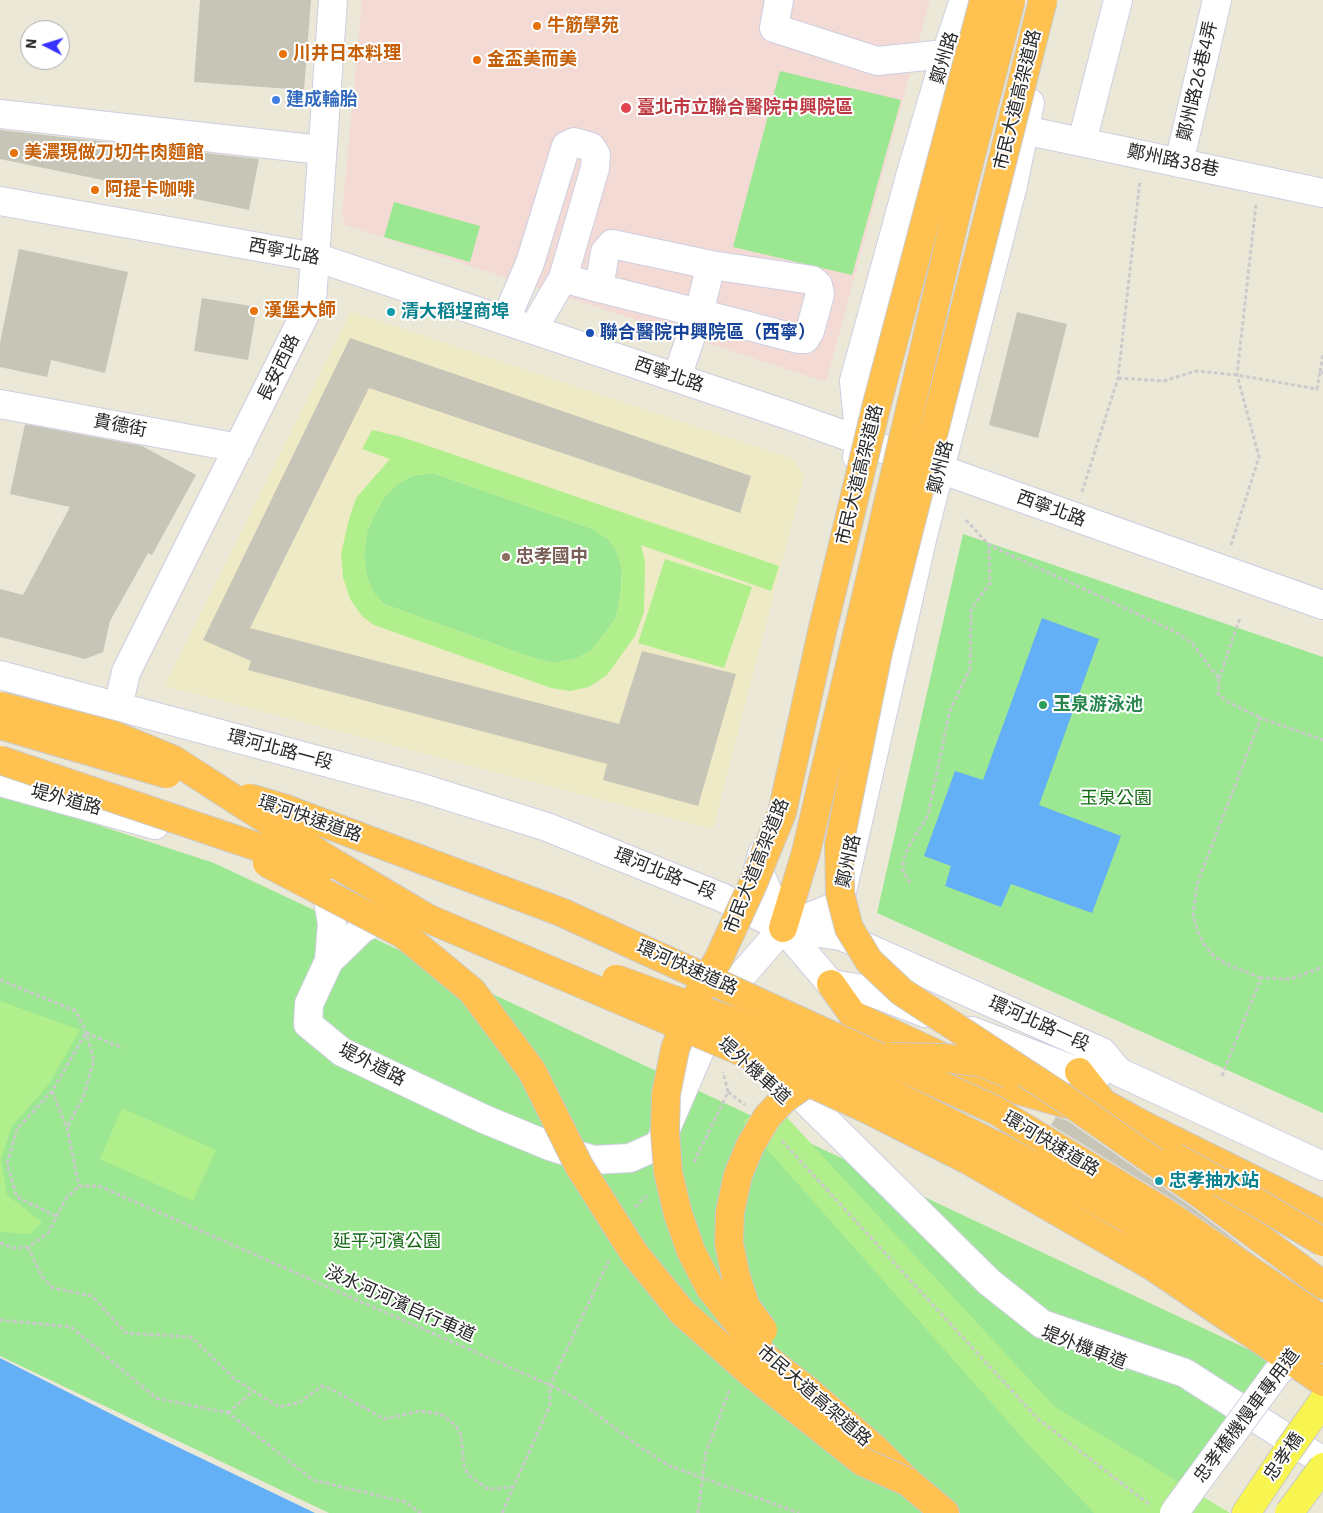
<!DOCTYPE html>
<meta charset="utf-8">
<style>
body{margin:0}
#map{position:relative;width:1323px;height:1513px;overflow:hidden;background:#ece8d8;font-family:"IBM Plex Sans",sans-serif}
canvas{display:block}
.north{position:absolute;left:20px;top:20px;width:50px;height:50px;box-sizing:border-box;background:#fff;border:1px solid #a9a9a9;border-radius:50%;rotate:275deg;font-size:14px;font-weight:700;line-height:20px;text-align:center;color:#282828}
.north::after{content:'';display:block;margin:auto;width:18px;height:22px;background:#3732ff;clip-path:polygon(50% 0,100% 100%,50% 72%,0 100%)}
</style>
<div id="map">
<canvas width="1323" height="1513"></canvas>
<div class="north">N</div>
</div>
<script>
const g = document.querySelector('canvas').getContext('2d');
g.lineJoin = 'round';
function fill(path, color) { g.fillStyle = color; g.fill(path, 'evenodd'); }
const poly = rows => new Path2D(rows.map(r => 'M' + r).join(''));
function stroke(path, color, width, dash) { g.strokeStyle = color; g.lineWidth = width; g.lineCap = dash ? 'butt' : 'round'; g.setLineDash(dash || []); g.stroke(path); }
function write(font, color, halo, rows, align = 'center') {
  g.font = font + ' "IBM Plex Sans","Noto Sans TC",sans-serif'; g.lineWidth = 4; g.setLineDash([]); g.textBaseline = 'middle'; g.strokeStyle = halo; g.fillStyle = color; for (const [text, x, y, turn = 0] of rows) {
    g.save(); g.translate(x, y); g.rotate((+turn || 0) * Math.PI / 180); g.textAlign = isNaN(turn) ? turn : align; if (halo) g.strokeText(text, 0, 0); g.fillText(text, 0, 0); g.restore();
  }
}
const education = poly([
 [351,311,792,458,805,475,713,829,164,686]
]);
const medical = poly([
 [362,0,930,0,826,382,345,225,342,215]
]);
const green = poly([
 [780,71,901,100,852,275,733,247],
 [394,202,480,226,470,262,384,237],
 [433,473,593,529,608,539,615,548,622,568,621,591,616,617,606,632,591,651,575,659,553,663,530,657,384,604,373,592,367,577,364,555,367,532,374,516,384,497,398,484,412,476],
 [963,534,1323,657,1323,1113,877,913],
 [0,793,214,863,1271,1360,1162,1513,329,1513,0,1356]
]);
const pitch = poly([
 [372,430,402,437,779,566,771,591,641,545,645,562,644,612,635,636,607,675,589,687,570,691,551,688,374,625,362,616,350,599,343,577,341,554,348,523,356,498,390,459,362,449],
 [433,473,593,529,608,539,615,548,622,568,621,591,616,617,606,632,591,651,575,659,553,663,530,657,384,604,373,592,367,577,364,555,367,532,374,516,384,497,398,484,412,476],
 [665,559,752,587,724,668,638,643],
 [0,1001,80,1030,49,1084,12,1126,1,1159,7,1195,42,1222,30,1234,0,1232],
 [769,1098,1055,1407,1230,1513,1094,1513,1026,1442,743,1122],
 [122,1108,216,1150,193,1201,100,1159]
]);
const water = poly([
 [1042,618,1099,639,1039,805,1121,836,1092,913,1011,884,1001,907,945,886,951,866,924,856,955,771,983,780],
 [0,1358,157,1437,315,1513,0,1513]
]);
const building = poly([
 [200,0,311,0,304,90,194,82],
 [0,130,259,159,249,210,0,159],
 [19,249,128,272,105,373,51,360,47,377,0,367,0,343],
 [202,298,257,307,248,360,194,351],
 [1017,312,1067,324,1038,438,989,425],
 [350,338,751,476,740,513,369,388,250,628,619,724,642,651,736,674,698,806,603,780,607,764,248,670,251,661,203,640],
 [25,424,142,446,196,475,152,555,148,553,110,621,103,652,85,659,0,637,0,589,23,595,70,507,10,494],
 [1056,1117,1068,1121,1190,1206,1256,1256,1174,1200,1051,1125]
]);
const path = poly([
 [1320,372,1323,355],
 [1118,378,1164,381,1196,371,1237,375,1317,389,1320,372,1323,373],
 [1082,492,1118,378,1140,180],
 [966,520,989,545,1174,631,1192,643,1219,679,1240,618],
 [1231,545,1259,457,1237,375,1256,204],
 [1219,679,1218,694,1226,701,1261,718],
 [910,883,903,871,903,862,908,848,928,815,950,710,970,669,971,609,990,583,989,545],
 [1261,978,1226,964,1214,956,1204,944,1197,930,1193,914,1197,884,1261,718,1323,740],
 [0,980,76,1011,86,1033,94,1060,84,1095,67,1128],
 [86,1033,123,1048],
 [1222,1076,1261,978,1291,979,1323,967],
 [52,1091,67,1128,79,1186],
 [728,1092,745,1105],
 [782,1141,1038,1419,1150,1505],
 [694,1162,728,1092,723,1072],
 [635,1207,647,1196],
 [56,1216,17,1197,7,1164,17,1129,52,1091,86,1033],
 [0,1243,13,1248,28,1247,48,1233,66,1198,79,1186,99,1186,550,1385,577,1399,641,1448,670,1466,799,1513],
 [28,1247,42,1277,53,1288,92,1296,126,1333,191,1337,236,1380,279,1407,300,1402,322,1386,335,1391,384,1419,419,1411,441,1414,456,1426,461,1435,464,1465,468,1475,488,1489,513,1487],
 [0,1320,71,1327,156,1398,228,1413,313,1480,405,1502,421,1513],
 [228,1413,253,1391],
 [502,1513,550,1405,550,1385,609,1260],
 [698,1513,706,1452,730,1389]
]);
const minor = poly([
 [779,0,774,28,877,61,946,54],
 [0,114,321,150],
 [1024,130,1323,193],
 [1082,142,1118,0],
 [1179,163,1217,0],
 [0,201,315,257,788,415,1323,605],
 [563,278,599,288,699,313,798,339,805,339,810,331,820,294,818,285,812,280,711,265,612,244,605,252,599,288],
 [506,319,530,263,566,146,574,142,591,147,596,155,595,168,563,278,533,329],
 [677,377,699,313,711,265],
 [0,404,239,448],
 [857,457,860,442,854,381,911,173,946,54,964,0],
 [0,675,422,788,547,827,721,897,783,928,841,936,1102,1052,1119,1072,1323,1166],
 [118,707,126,672,312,300,333,0],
 [0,782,155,825],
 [762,854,758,869,783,928,831,984,863,989,925,1013],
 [316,878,328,900,332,924,329,961,309,1004,308,1024,342,1052,484,1119,552,1147,594,1160,630,1158,659,1145,723,997,783,928,839,905,924,531,1013,185,1030,103],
 [329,961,363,928,397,913],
 [972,1031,1079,1072,1101,1072],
 [780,1075,989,1282,1042,1324,1185,1373,1323,1461]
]);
const major = poly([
 [1246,1513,1287,1452]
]);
const highway = poly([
 [783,928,806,852],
 [831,984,853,1015,1007,1087,1145,1126],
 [1079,1072,1103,1103,1145,1126,1323,1214],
 [1199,1193,1323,1285],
 [808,1391,873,1447,908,1482,945,1513]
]);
const minorBridge = poly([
 [1174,1513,1276,1374,1305,1341]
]);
const majorBridge = poly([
 [1287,1452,1323,1401],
 [1289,1513,1323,1467]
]);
const highwayBridge = poly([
 [1043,0,878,652,839,845,840,893,849,928,869,961,902,992,1059,1095,1199,1193],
 [0,706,113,735,174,760,329,860,429,919,745,1053,867,1109,970,1161,1152,1266,1323,1382],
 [0,725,167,774],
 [0,760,264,849,324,867],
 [249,798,286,809,561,912,995,1110,1166,1213,1323,1320],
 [806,852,957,210,1011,0],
 [267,863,403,934,472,991,532,1071,579,1166,634,1253,682,1312,752,1374,863,1462,908,1482],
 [616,979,732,1021,854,1075,1001,1148,1125,1217,1323,1349],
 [890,1057,944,1058,980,1062,1009,1074],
 [1175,1157,1256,1202,1323,1242],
 [763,1330,746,1307,736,1277,729,1243,730,1212,738,1175,750,1146,767,1117,784,1099,820,1074],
 [808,1391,766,1358,710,1288,691,1251,678,1214,668,1172,665,1131,666,1094,675,1049,692,1005,719,958,752,886,782,813,822,632,877,404,984,0]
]);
const markers = [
 [537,26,5,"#e8710a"],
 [283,54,5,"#e8710a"],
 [477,60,5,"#e8710a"],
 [276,100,5,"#3f7fe0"],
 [626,108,6,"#e0444e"],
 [14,153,5,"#e8710a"],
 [95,190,5,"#e8710a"],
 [254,311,5,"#e8710a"],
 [391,312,5,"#0f9aa8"],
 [590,333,5,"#1a4fb4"],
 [506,557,5,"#8d6e63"],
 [1043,705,5,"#2e9e5b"],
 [1159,1181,5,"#0f9aa8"]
];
const foodNames = [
 ["牛筋學苑",547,26],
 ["川井日本料理",293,54],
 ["金盃美而美",487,60],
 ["美濃現做刀切牛肉麵館",24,153],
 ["阿提卡咖啡",105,190],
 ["漢堡大師",264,311]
];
const streetNames = [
 ["鄭州路",945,58,-73],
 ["鄭州路26巷4弄",1198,81,-77],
 ["市民大道高架道路",1018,100,-76],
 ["鄭州路38巷",1173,161,12],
 ["西寧北路",284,252,11],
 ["長安西路",279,368,-64],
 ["西寧北路",669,375,19],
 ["貴德街",120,426,11],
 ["鄭州路",941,467,-76],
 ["市民大道高架道路",860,475,-76],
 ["西寧北路",1051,509,20],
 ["環河北路一段",280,750,15],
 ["堤外道路",66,800,15],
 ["環河快速道路",310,819,19],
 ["鄭州路",849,861,-77],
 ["市民大道高架道路",757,866,-68],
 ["環河北路一段",665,874,22],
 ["環河快速道路",687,968,24],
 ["環河北路一段",1039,1024,24],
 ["堤外道路",372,1065,27],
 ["堤外機車道",754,1071,42],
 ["環河快速道路",1051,1144,31],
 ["淡水河河濱自行車道",400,1304,24],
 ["堤外機車道",1084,1348,21],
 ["市民大道高架道路",814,1396,41],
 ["忠孝橋機慢車專用道",1247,1416,-53],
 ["忠孝橋",1284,1457,-55]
];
const shopNames = [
 ["建成輪胎",286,100]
];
const healthNames = [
 ["臺北市立聯合醫院中興院區",637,108]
];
const cultureNames = [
 ["清大稻埕商埠",401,312],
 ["忠孝抽水站",1169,1181]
];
const transitNames = [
 ["聯合醫院中興院區（西寧）",600,333]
];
const educationNames = [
 ["忠孝國中",516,557]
];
const leisureNames = [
 ["玉泉游泳池",1053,705]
];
const parkNames = [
 ["玉泉公園",1116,799],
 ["延平河濱公園",387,1242]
];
fill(education, '#efeac6');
fill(medical, '#f4dad5');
fill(green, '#9ce791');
fill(pitch, '#b0ef8b');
fill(water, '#64b0f6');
fill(building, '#c7c4b8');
stroke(minor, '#cecee3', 30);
stroke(major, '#cbcbcb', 30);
stroke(highway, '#cbcbcb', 30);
stroke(path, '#cbcbcb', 3, [4, 2.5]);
stroke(minor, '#fff', 28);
stroke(major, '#f9f550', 28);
stroke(highway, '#ffc150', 28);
stroke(minorBridge, '#cecee3', 30, []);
stroke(majorBridge, '#cbcbcb', 30, []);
stroke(highwayBridge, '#cbcbcb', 30, []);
stroke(minorBridge, '#fff', 28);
stroke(majorBridge, '#f9f550', 28);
stroke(highwayBridge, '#ffc150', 28);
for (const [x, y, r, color] of markers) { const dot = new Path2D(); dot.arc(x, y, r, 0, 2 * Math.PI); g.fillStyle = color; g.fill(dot); stroke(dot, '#fff', 2); }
write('bold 18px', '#c56008', '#fff', foodNames, 'left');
write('18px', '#282828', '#fff', streetNames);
write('bold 18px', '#366cbe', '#fff', shopNames, 'left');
write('bold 18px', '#be3a42', '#fff', healthNames, 'left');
write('bold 18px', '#0d838f', '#fff', cultureNames, 'left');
write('bold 18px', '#164399', '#fff', transitNames, 'left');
write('bold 18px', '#785e54', '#fff', educationNames, 'left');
write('bold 18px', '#27864d', '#fff', leisureNames, 'left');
write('18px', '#156915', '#fff', parkNames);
</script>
